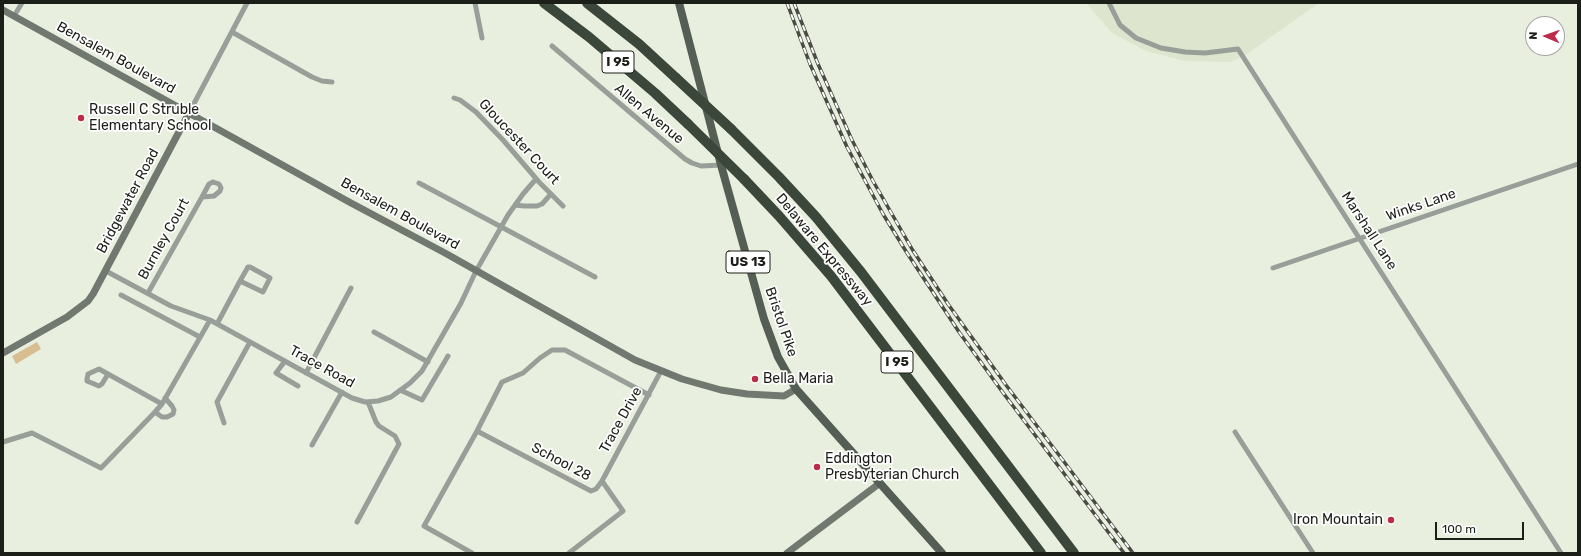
<!DOCTYPE html>
<style>
body{margin:0}
#map{position:relative;width:1581px;height:556px;overflow:hidden;background:#e9efdf;font-family:Rubik,sans-serif}
canvas{display:block}
.frame{position:absolute;inset:0;border:4px solid #1c1e18;pointer-events:none}
.north{position:absolute;left:1525px;top:16px;width:40px;height:40px;box-sizing:border-box;background:#fff;border:1px solid #a4a5a3;border-radius:50%;rotate:272deg;font-size:11px;font-weight:700;line-height:16px;text-align:center;color:#1c1e18}
.north::after{content:'';display:block;margin:auto;width:14px;height:18px;background:#bc2b4a;clip-path:polygon(50% 0,100% 100%,50% 72%,0 100%)}
.scale{position:absolute;left:1435px;top:522px;width:89px;height:18px;box-sizing:border-box;border:2px solid #1c1e18;border-top:0;padding-left:5px;font-size:12px;line-height:14px;white-space:nowrap;color:#1c1e18;-webkit-text-stroke:3px #fff;paint-order:stroke}
</style>
<div id="map">
<canvas width="1581" height="556"></canvas>
<div class="frame"></div>
<div class="north">N</div>
<div class="scale">100 m</div>
</div>
<script>
const g = document.querySelector('canvas').getContext('2d');
g.lineJoin = 'round';
function fill(path, color) { g.fillStyle = color; g.fill(path, 'evenodd'); }
const poly = rows => new Path2D(rows.map(r => 'M' + r).join(''));
function stroke(path, color, width, dash) { g.strokeStyle = color; g.lineWidth = width; g.lineCap = dash ? 'butt' : 'round'; g.setLineDash(dash || []); g.stroke(path); }
function write(font, color, halo, rows, align = 'center') {
  g.font = font + ' Rubik,sans-serif'; g.lineWidth = 3.5; g.setLineDash([]); g.textBaseline = 'middle'; g.strokeStyle = halo; g.fillStyle = color; for (const [text, x, y, turn = 0] of rows) {
    g.save(); g.translate(x, y); g.rotate((+turn || 0) * Math.PI / 180); g.textAlign = isNaN(turn) ? turn : align; if (halo) g.strokeText(text, 0, 0); g.fillText(text, 0, 0); g.restore();
  }
}
const built = poly([
 [1086,3,1319,3,1247,54,1231,62,1185,61,1146,51,1112,33]
]);
const green = poly([
 [37,342,41,349,16,364,12,356]
]);
const street = poly([
 [475,3,482,38],
 [1109,3,1120,25,1136,38,1161,48,1185,52,1205,53,1238,49,1561,553],
 [14,16,22,3],
 [232,32,312,77,322,81,332,82],
 [552,46,685,159,692,163,701,166,721,165],
 [454,98,460,100,476,112,503,140,539,182,563,206],
 [189,113,247,3],
 [213,182,219,184,221,188,220,191,214,196,202,197,209,184,213,182],
 [419,183,595,277],
 [515,205,524,206,537,206,542,204,551,194],
 [1273,268,1578,164],
 [106,271,171,306,210,320,352,398,365,402,378,401,391,397,410,383,422,371,461,303,476,271,508,215,523,194,536,179],
 [148,293,202,197],
 [121,295,200,337],
 [217,324,240,281,248,267,250,267,270,278,263,292,240,281],
 [374,332,428,362],
 [285,361,276,373,298,386],
 [306,373,351,288],
 [108,374,102,384,99,386,87,381,87,379,88,374,99,369,162,404],
 [400,390,422,400,448,356],
 [155,412,162,417,167,417,173,414,174,410,172,406,165,398],
 [224,423,217,402,250,342],
 [477,431,591,491,596,489,602,481,623,511,569,553],
 [1235,432,1313,553],
 [3,442,32,433,101,468,155,412,162,404,210,320],
 [312,445,342,392],
 [602,481,661,371],
 [357,522,399,444,395,436,379,426,376,422,368,402],
 [472,553,424,526,477,431,502,382,523,373,540,358,552,350,565,350,649,395]
]);
const secondary = poly([
 [3,10,351,203,445,253,635,360,682,379,721,390,747,394,784,396,796,389],
 [3,353,67,317,88,301,93,294,189,113],
 [787,553,880,483]
]);
const primary = poly([
 [679,3,721,165,764,319,778,357,796,389,942,553]
]);
const highway = poly([
 [544,3,589,37,655,93,688,124],
 [587,3,639,44,676,78],
 [731,129,779,177,816,217,861,272,1074,553],
 [744,179,779,216,831,276,1041,553]
]);
const rail = poly([
 [787,3,810,64,847,147,883,214,907,253,959,332,1001,390,1124,553],
 [794,3,818,64,852,140,873,181,912,249,948,304,1006,385,1133,553]
]);
const highwayBridge = poly([
 [676,78,731,129],
 [688,124,744,179]
]);
const markers = [
 [81,118,4,"#bc2b4a"],
 [755,379,4,"#bc2b4a"],
 [817,467,4,"#bc2b4a"],
 [1391,520,4,"#bc2b4a"]
];
const shields = [
 [618,62,32],
 [748,262,44],
 [897,362,32]
];
const shieldNames = [
 ["I 95",618,62],
 ["US 13",748,262],
 ["I 95",897,362]
];
const streetNames = [
 ["Bensalem Boulevard",116,58,29],
 ["Allen Avenue",649,114,40],
 ["Gloucester Court",519,142,47],
 ["Bridgewater Road",128,201,-62],
 ["Winks Lane",1421,205,-19],
 ["Bensalem Boulevard",400,214,29],
 ["Marshall Lane",1369,231,57],
 ["Burnley Court",164,239,-61],
 ["Delaware Expressway",824,250,50],
 ["Bristol Pike",781,322,71],
 ["Trace Road",322,367,29],
 ["Trace Drive",621,420,-61],
 ["School 28",561,462,28]
];
const poiNames = [
 ["Russell C Struble",89,110],
 ["Elementary School",89,126],
 ["Bella Maria",763,379],
 ["Eddington",825,459],
 ["Presbyterian Church",825,475],
 ["Iron Mountain",1383,520,"right"]
];
fill(built, '#dde5ce');
fill(green, '#d8bd91');
stroke(street, '#989e98', 5);
stroke(secondary, '#707870', 7);
stroke(primary, '#545e54', 8);
stroke(highway, '#3c473c', 10);
stroke(rail, '#494c43', 3.5);
stroke(rail, '#fff', 2, [6]);
stroke(highwayBridge, '#3c473c', 10);
for (const [x, y, r, color] of markers) { const dot = new Path2D(); dot.arc(x, y, r, 0, 2 * Math.PI); g.fillStyle = color; g.fill(dot); stroke(dot, '#fff', 1.5); }
for (const [x, y, w] of shields) { const box = new Path2D(); box.roundRect(x - w / 2, y - 11, w, 22, 3); g.fillStyle = '#fff'; g.fill(box); stroke(box, '#1c1e18', 1); }
write('bold 13px', '#1c1e18', null, shieldNames);
write('14px', '#1c1e18', '#fff', streetNames);
write('14px', '#1c1e18', '#fff', poiNames, 'left');
</script>
